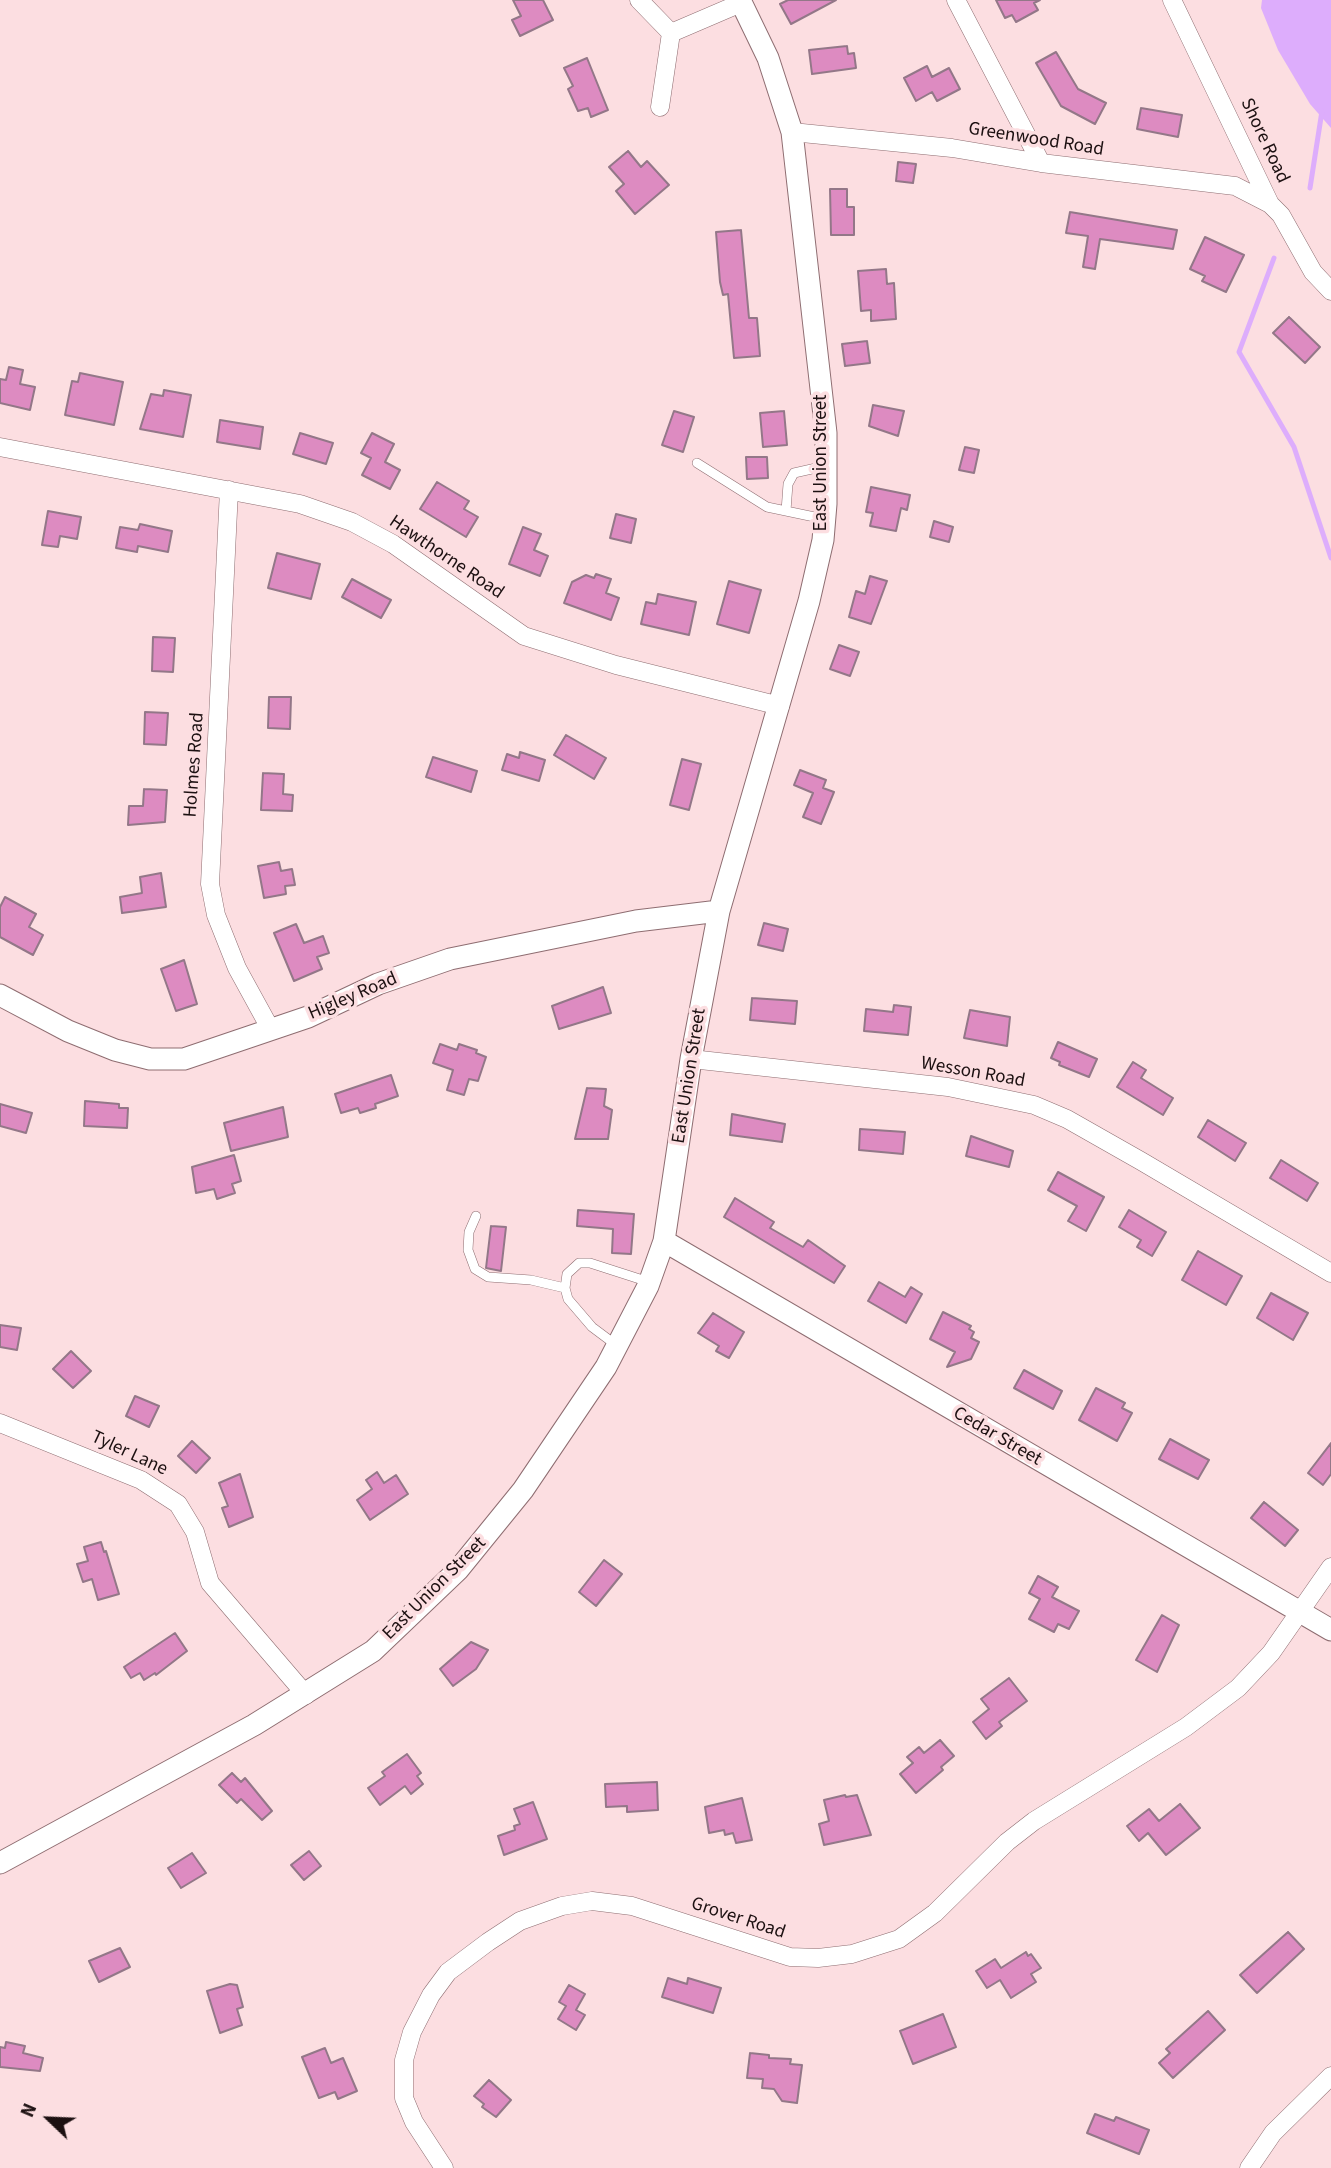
<!DOCTYPE html>
<style>
body{margin:0}
#map{position:relative;width:1331px;height:2168px;overflow:hidden;background:#fcdee1;font-family:"Source Sans 3",sans-serif}
canvas{display:block}
.north{position:absolute;left:14px;top:2084px;width:70px;height:70px;-webkit-text-stroke:5px #fcdee1;paint-order:stroke;rotate:293deg;font-size:19px;font-weight:700;line-height:28px;text-align:center;color:#1c1011}
.north::after{content:'';display:block;margin:auto;width:24px;height:32px;background:#1c1011;clip-path:polygon(50% 0,100% 100%,50% 72%,0 100%)}
</style>
<div id="map">
<canvas width="1331" height="2168"></canvas>
<div class="north">N</div>
</div>
<script>
const g = document.querySelector('canvas').getContext('2d');
g.lineJoin = 'round';
function fill(path, color) { g.fillStyle = color; g.fill(path, 'evenodd'); }
const poly = rows => new Path2D(rows.map(r => 'M' + r).join(''));
function stroke(path, color, width, dash) { g.strokeStyle = color; g.lineWidth = width; g.lineCap = dash ? 'butt' : 'round'; g.setLineDash(dash || []); g.stroke(path); }
function write(font, color, halo, rows, align = 'center') {
  g.font = font + ' "Source Sans 3",sans-serif'; g.lineWidth = 7; g.setLineDash([]); g.textBaseline = 'middle'; g.strokeStyle = halo; g.fillStyle = color; for (const [text, x, y, turn = 0] of rows) {
    g.save(); g.translate(x, y); g.rotate((+turn || 0) * Math.PI / 180); g.textAlign = isNaN(turn) ? turn : align; if (halo) g.strokeText(text, 0, 0); g.fillText(text, 0, 0); g.restore();
  }
}
const water = poly([
 [1262,0,1331,0,1331,128,1310,104,1278,50,1261,8]
]);
const stream = poly([
 [1310,188,1322,111],
 [1274,258,1239,352,1294,447,1331,558]
]);
const building = poly([
 [513,0,543,0,553,20,520,36,512,20,521,16,513,0],
 [788,0,836,0,791,24,780,4,788,0],
 [996,0,1040,0,1034,3,1038,10,1016,22,1012,15,1005,18,996,0],
 [847,46,848,54,854,53,856,68,812,74,809,50,847,46],
 [1056,52,1078,89,1106,103,1095,124,1061,106,1036,63,1056,52],
 [587,58,608,110,591,117,588,108,578,111,568,89,573,86,564,68,587,58],
 [927,66,932,77,949,68,960,89,937,101,932,92,916,101,904,78,927,66],
 [1141,108,1182,115,1178,137,1137,129,1141,108],
 [628,151,641,167,647,161,669,185,635,214,616,191,624,184,609,167,628,151],
 [898,162,916,164,913,183,896,181,898,162],
 [830,189,847,189,847,207,854,207,854,235,831,235,830,189],
 [1070,212,1177,230,1173,249,1100,239,1095,269,1083,267,1088,236,1066,233,1070,212],
 [741,230,749,318,757,318,760,356,734,358,728,294,723,295,720,282,716,232,741,230],
 [1205,237,1244,255,1226,292,1202,281,1205,276,1190,269,1205,237],
 [886,269,887,284,894,283,896,319,871,321,871,310,861,311,858,271,886,269],
 [1289,317,1320,347,1305,363,1273,333,1289,317],
 [867,341,870,363,845,366,842,344,867,341],
 [9,367,23,370,20,384,35,387,30,410,0,403,0,379,6,380,9,367],
 [80,373,123,382,114,425,65,415,72,381,78,382,80,373],
 [164,390,191,395,183,437,140,429,151,394,163,396,164,390],
 [873,405,904,411,898,436,869,426,873,405],
 [674,411,694,417,683,452,662,445,674,411],
 [784,411,787,445,763,447,760,413,784,411],
 [220,420,263,427,260,449,217,442,220,420],
 [300,433,333,443,326,464,293,454,300,433],
 [372,433,394,444,385,462,400,470,390,489,362,475,371,458,361,453,372,433],
 [965,447,979,450,974,473,959,470,965,447],
 [746,457,767,457,768,478,747,479,746,457],
 [437,482,469,501,464,509,478,517,466,537,420,509,437,482],
 [871,487,910,495,907,510,901,508,896,531,870,526,873,513,866,512,871,487],
 [48,511,81,517,77,539,60,536,58,547,42,545,48,511],
 [616,514,636,519,631,543,610,538,616,514],
 [934,521,953,527,949,542,930,537,934,521],
 [140,524,172,531,168,552,138,546,137,552,116,548,120,527,138,530,140,524],
 [523,527,541,534,534,550,548,556,540,576,509,564,523,527],
 [277,553,320,564,311,599,268,588,277,553],
 [596,574,611,579,606,593,619,598,611,620,564,603,572,582,586,575,594,578,596,574],
 [870,576,887,581,871,624,849,617,856,591,865,594,870,576],
 [352,579,391,600,381,618,342,597,352,579],
 [729,581,761,590,749,633,717,624,729,581],
 [658,594,696,602,689,635,641,624,646,602,656,604,658,594],
 [153,637,175,638,173,672,152,671,153,637],
 [839,645,859,652,850,676,830,669,839,645],
 [269,697,291,697,290,729,268,728,269,697],
 [145,712,168,713,166,745,144,744,145,712],
 [566,735,606,758,594,779,554,755,566,735],
 [520,752,545,760,539,781,502,770,507,754,519,758,520,752],
 [433,757,477,771,471,792,426,777,433,757],
 [682,759,701,764,689,810,670,805,682,759],
 [800,770,826,780,823,788,834,792,821,824,803,817,813,793,794,785,800,770],
 [263,773,284,774,283,794,293,795,292,811,261,810,263,773],
 [144,789,167,790,165,822,128,825,129,806,143,806,144,789],
 [279,862,281,871,292,869,295,885,285,886,286,894,264,898,258,866,279,862],
 [161,873,166,907,122,913,120,897,142,893,140,877,161,873],
 [5,897,36,914,29,927,43,935,33,955,0,937,0,907,5,897],
 [764,923,788,929,783,951,758,945,764,923],
 [296,924,304,943,323,936,329,953,317,957,322,969,294,981,274,933,296,924],
 [184,960,197,1004,176,1011,161,969,184,960],
 [603,987,611,1013,559,1029,552,1006,603,987],
 [752,998,797,1001,795,1024,750,1020,752,998],
 [894,1005,911,1007,908,1035,864,1031,866,1009,893,1012,894,1005],
 [970,1010,1010,1017,1007,1046,964,1038,970,1010],
 [1058,1042,1097,1059,1089,1077,1059,1065,1060,1062,1051,1058,1058,1042],
 [440,1044,457,1050,459,1044,477,1050,476,1053,486,1057,478,1081,469,1079,464,1095,447,1090,453,1070,433,1063,440,1044],
 [1133,1062,1146,1070,1141,1078,1173,1098,1163,1115,1117,1087,1133,1062],
 [391,1075,398,1096,375,1104,376,1108,360,1113,358,1108,341,1113,335,1094,391,1075],
 [587,1088,606,1089,604,1106,612,1110,608,1139,575,1139,587,1088],
 [85,1101,119,1104,119,1108,128,1108,127,1128,84,1126,85,1101],
 [0,1104,32,1113,26,1133,0,1126,0,1104],
 [283,1107,288,1137,231,1151,224,1123,283,1107],
 [732,1114,785,1124,782,1142,730,1135,732,1114],
 [1208,1120,1246,1143,1235,1161,1198,1137,1208,1120],
 [860,1129,905,1132,903,1154,859,1150,860,1129],
 [971,1136,1013,1151,1009,1167,966,1156,971,1136],
 [234,1155,241,1181,232,1184,235,1193,217,1199,214,1189,196,1193,192,1167,234,1155],
 [1281,1160,1318,1183,1307,1201,1270,1178,1281,1160],
 [1058,1172,1104,1197,1086,1231,1068,1221,1077,1206,1048,1190,1058,1172],
 [735,1198,774,1222,770,1228,803,1247,808,1240,845,1266,834,1283,724,1217,735,1198],
 [578,1210,634,1214,631,1254,612,1253,613,1229,577,1226,578,1210],
 [1129,1210,1166,1232,1152,1256,1137,1247,1141,1240,1119,1227,1129,1210],
 [491,1226,506,1227,501,1271,486,1268,491,1226],
 [1198,1251,1242,1276,1226,1305,1182,1280,1198,1251],
 [879,1282,905,1297,911,1287,922,1294,906,1323,868,1301,879,1282],
 [1271,1293,1308,1313,1293,1340,1257,1318,1271,1293],
 [943,1312,971,1326,969,1329,974,1332,971,1338,979,1342,971,1359,947,1367,955,1352,930,1339,943,1312],
 [713,1313,744,1332,729,1358,716,1351,719,1346,698,1333,713,1313],
 [0,1325,21,1328,17,1350,0,1347,0,1325],
 [71,1351,91,1371,73,1388,53,1369,71,1351],
 [1024,1370,1062,1391,1053,1409,1014,1388,1024,1370],
 [1096,1388,1125,1403,1122,1408,1132,1413,1117,1441,1079,1420,1096,1388],
 [135,1396,159,1406,149,1427,126,1416,135,1396],
 [1170,1439,1209,1460,1198,1479,1159,1459,1170,1439],
 [192,1441,210,1458,196,1473,178,1456,192,1441],
 [1331,1443,1331,1474,1323,1485,1308,1473,1331,1443],
 [377,1472,384,1483,396,1475,408,1494,370,1520,357,1500,372,1489,366,1480,377,1472],
 [240,1474,253,1517,229,1527,222,1508,228,1506,219,1483,240,1474],
 [1264,1502,1298,1530,1285,1546,1251,1518,1264,1502],
 [101,1542,104,1552,106,1551,119,1594,98,1600,92,1579,83,1582,77,1564,88,1561,84,1547,101,1542],
 [604,1560,622,1574,596,1606,579,1592,604,1560],
 [1038,1576,1058,1587,1052,1597,1079,1611,1069,1629,1058,1624,1054,1632,1029,1619,1040,1599,1029,1593,1038,1576],
 [1162,1615,1179,1625,1157,1672,1136,1660,1162,1615],
 [175,1633,187,1651,156,1675,155,1673,144,1680,140,1673,131,1678,124,1667,175,1633],
 [471,1642,488,1650,476,1669,453,1686,440,1669,471,1642],
 [1009,1678,1027,1701,999,1722,1002,1726,986,1739,973,1722,989,1709,981,1699,1009,1678],
 [940,1740,954,1756,941,1767,943,1770,916,1793,900,1774,913,1763,907,1757,919,1747,924,1753,940,1740],
 [407,1754,421,1773,417,1776,423,1784,411,1794,405,1786,380,1805,368,1788,385,1776,382,1772,407,1754],
 [232,1773,241,1782,245,1778,272,1811,262,1820,241,1799,237,1803,219,1785,232,1773],
 [657,1782,658,1810,627,1812,627,1806,606,1807,605,1784,657,1782],
 [845,1795,846,1797,857,1795,871,1835,824,1845,819,1824,829,1821,824,1800,845,1795],
 [742,1798,752,1840,736,1843,733,1833,725,1835,724,1830,709,1833,705,1807,742,1798],
 [533,1802,547,1839,504,1855,498,1836,515,1830,514,1826,520,1824,514,1809,533,1802],
 [1180,1804,1200,1828,1166,1855,1148,1833,1139,1841,1127,1826,1149,1809,1159,1821,1180,1804],
 [309,1851,321,1866,304,1880,291,1865,309,1851],
 [192,1853,206,1873,181,1888,168,1868,192,1853],
 [1288,1932,1304,1949,1257,1993,1240,1975,1288,1932],
 [120,1948,130,1967,99,1982,89,1961,120,1948],
 [1026,1952,1028,1956,1031,1954,1041,1968,1031,1974,1036,1982,1011,1998,1000,1980,987,1988,976,1971,995,1959,1001,1968,1026,1952],
 [668,1978,687,1984,688,1978,721,1988,713,2013,662,1997,668,1978],
 [230,1984,237,1985,243,2007,237,2009,242,2025,220,2033,207,1991,230,1984],
 [569,1985,585,1994,576,2010,585,2015,576,2030,558,2019,566,2006,559,2002,569,1985],
 [1208,2011,1225,2030,1173,2078,1159,2063,1170,2053,1166,2049,1208,2011],
 [943,2014,956,2047,913,2064,900,2031,943,2014],
 [6,2042,25,2046,23,2053,43,2058,40,2071,0,2067,0,2047,5,2048,6,2042],
 [325,2048,331,2063,343,2058,357,2091,338,2099,335,2092,319,2098,302,2057,325,2048],
 [750,2053,769,2055,769,2058,791,2059,790,2064,802,2065,797,2103,782,2101,774,2089,762,2088,763,2079,747,2078,750,2053],
 [489,2080,511,2100,496,2117,482,2107,484,2104,474,2096,489,2080],
 [1095,2114,1114,2121,1116,2117,1149,2130,1139,2154,1087,2133,1095,2114]
]);
const service = poly([
 [697,463,767,507,824,519],
 [786,511,788,484,794,473,825,466],
 [476,1216,469,1232,468,1250,475,1269,488,1277,531,1280,565,1288],
 [616,1345,592,1327,568,1299,565,1288,567,1274,579,1263,590,1263,649,1282]
]);
const minor = poly([
 [639,0,671,33,741,3],
 [956,0,1041,163],
 [1172,0,1270,204,1281,215,1313,272,1331,291],
 [660,107,671,33],
 [792,132,952,148,1041,163,1235,186,1270,204],
 [0,447,300,504,352,522,393,544,524,636,616,665,780,706],
 [229,490,210,884,216,915,237,968,271,1030],
 [691,1059,948,1087,1034,1105,1067,1119,1141,1161,1331,1273],
 [0,1423,141,1480,178,1504,195,1532,210,1583,306,1695],
 [444,2168,414,2122,404,2098,404,2060,412,2032,431,1995,448,1972,488,1942,520,1921,562,1906,592,1901,632,1906,790,1957,818,1958,852,1954,899,1939,935,1913,1007,1842,1034,1821,1186,1727,1238,1688,1271,1653,1331,1567],
 [1249,2168,1273,2133,1331,2076]
]);
const tertiary = poly([
 [0,995,68,1031,115,1050,150,1059,184,1059,308,1017,378,984,450,959,636,921,719,911],
 [664,1241,1331,1630],
 [0,1863,254,1725,373,1651,458,1570,523,1490,606,1367,648,1286,664,1241,691,1059,719,911,809,601,823,540,826,504,826,433,792,132,768,58,740,0]
]);
const streetNames = [
 ["Greenwood Road",1036,140,9],
 ["Shore Road",1264,141,65],
 ["East Union Street",822,463,-90],
 ["Hawthorne Road",446,558,34],
 ["Holmes Road",195,765,-86],
 ["Higley Road",353,997,-23],
 ["Wesson Road",973,1073,10],
 ["East Union Street",690,1076,-81],
 ["Cedar Street",997,1437,30],
 ["Tyler Lane",129,1454,25],
 ["East Union Street",435,1589,-45],
 ["Grover Road",738,1919,18]
];
fill(water, '#ddadfc');
stroke(stream, '#ddadfc', 5);
fill(building, '#dd8bc1');
stroke(building, '#937788', 2);
stroke(service, '#8e6d71', 10);
stroke(minor, '#8e6d71', 19);
stroke(tertiary, '#8e6d71', 23);
stroke(service, '#fff', 9);
stroke(minor, '#fff', 18);
stroke(tertiary, '#fff', 21);
write('19px', '#1c1011', '#fcdee1', streetNames);
</script>
